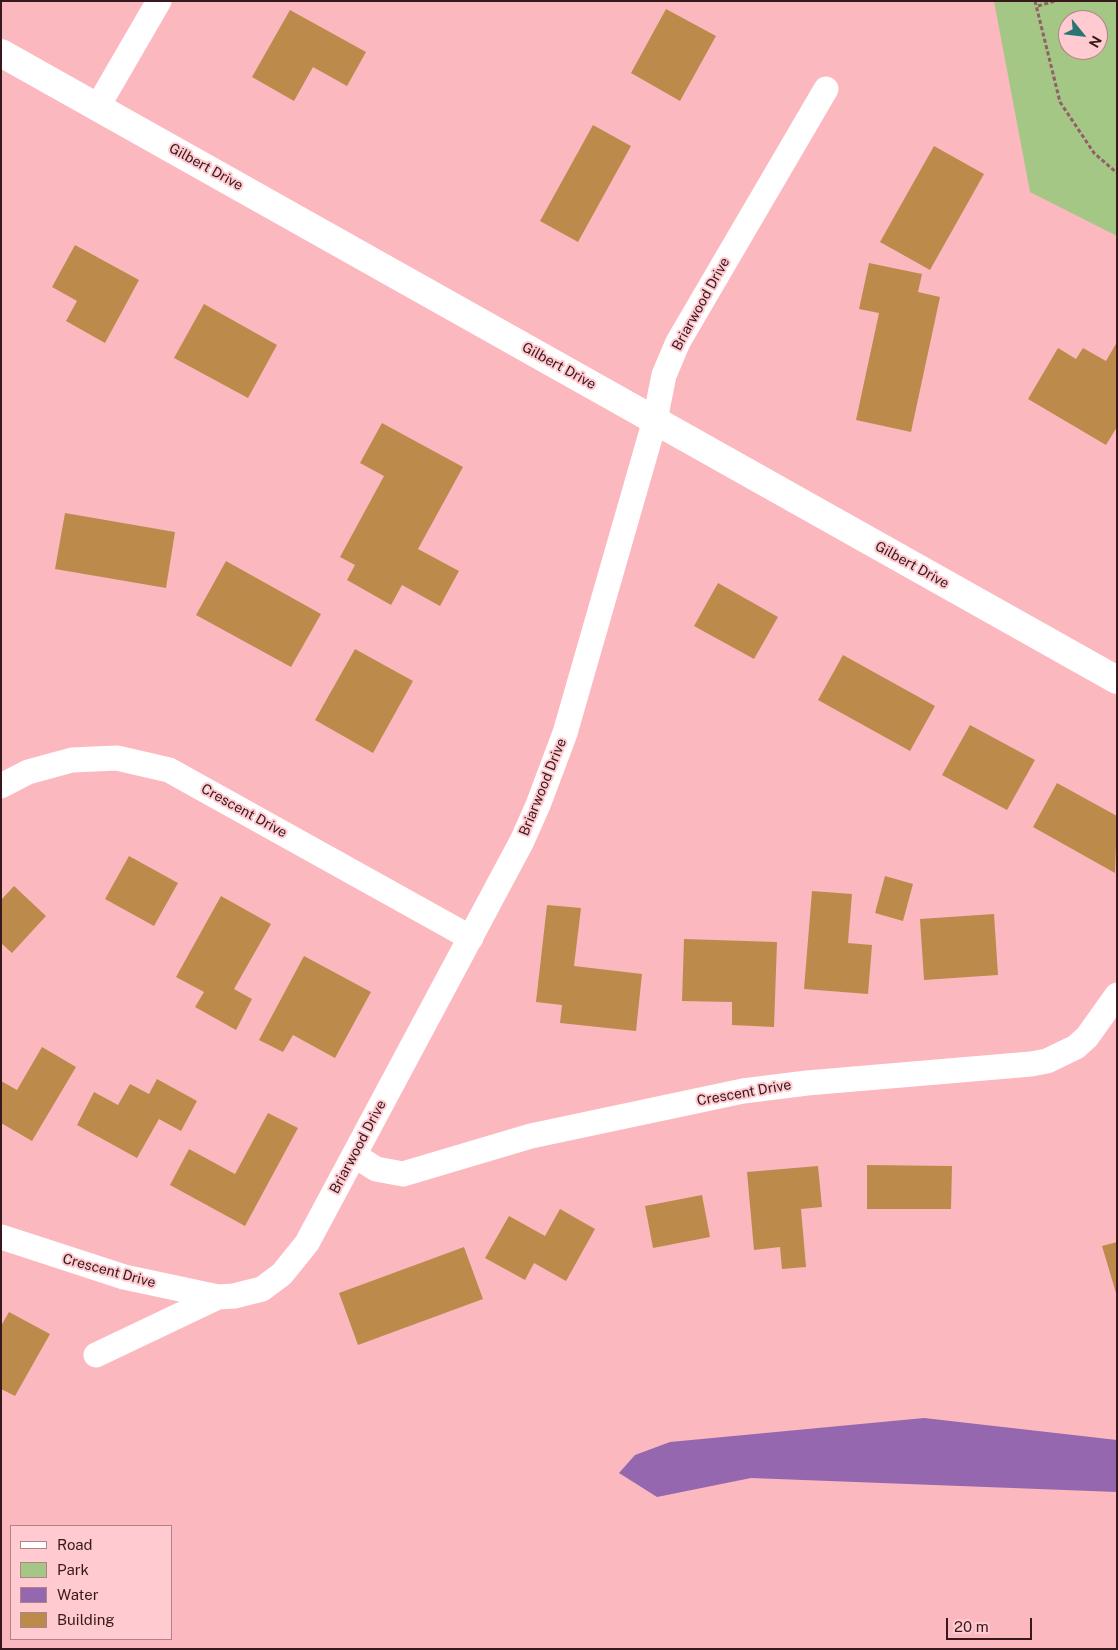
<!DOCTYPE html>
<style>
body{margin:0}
#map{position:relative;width:1118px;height:1650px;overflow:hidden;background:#fcb8bf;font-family:"Public Sans",sans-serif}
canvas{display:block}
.frame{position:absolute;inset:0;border:2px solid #37181d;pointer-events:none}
.legend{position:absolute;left:10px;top:1525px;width:162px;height:115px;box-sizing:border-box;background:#ffcad0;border:1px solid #af8388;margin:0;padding:6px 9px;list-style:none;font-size:15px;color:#37181d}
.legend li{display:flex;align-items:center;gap:10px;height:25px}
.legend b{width:25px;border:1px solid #af8388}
.north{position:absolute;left:1058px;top:10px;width:50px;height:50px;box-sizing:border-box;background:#ffcad0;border:1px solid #af8388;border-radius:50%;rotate:119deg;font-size:14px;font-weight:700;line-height:20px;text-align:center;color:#37181d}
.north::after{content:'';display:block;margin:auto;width:18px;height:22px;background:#2a7471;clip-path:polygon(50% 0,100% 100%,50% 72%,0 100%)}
.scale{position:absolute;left:946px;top:1618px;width:86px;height:22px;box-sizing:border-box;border:2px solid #37181d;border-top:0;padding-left:6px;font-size:15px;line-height:18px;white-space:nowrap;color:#37181d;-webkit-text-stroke:4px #ffcad0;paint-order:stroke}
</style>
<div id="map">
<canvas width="1118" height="1650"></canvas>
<div class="frame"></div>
<ul class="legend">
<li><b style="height:6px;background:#fff"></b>Road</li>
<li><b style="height:14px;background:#a4c786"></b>Park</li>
<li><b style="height:14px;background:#9467af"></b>Water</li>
<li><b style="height:14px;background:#bc8b4c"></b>Building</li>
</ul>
<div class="north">N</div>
<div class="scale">20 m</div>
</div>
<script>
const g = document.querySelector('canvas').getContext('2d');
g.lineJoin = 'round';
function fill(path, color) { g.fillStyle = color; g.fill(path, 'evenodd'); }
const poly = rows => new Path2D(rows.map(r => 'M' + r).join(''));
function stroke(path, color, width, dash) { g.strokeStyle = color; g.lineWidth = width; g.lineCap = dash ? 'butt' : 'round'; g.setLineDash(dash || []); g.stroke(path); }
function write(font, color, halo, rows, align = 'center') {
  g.font = font + ' "Public Sans",sans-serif'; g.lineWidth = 4; g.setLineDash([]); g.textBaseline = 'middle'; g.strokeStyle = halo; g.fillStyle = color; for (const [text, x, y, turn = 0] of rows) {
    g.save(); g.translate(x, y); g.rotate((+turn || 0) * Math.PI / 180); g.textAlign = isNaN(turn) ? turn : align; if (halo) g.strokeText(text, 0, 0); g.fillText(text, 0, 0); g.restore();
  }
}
const green = poly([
 [994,1,1117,1,1117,236,1030,192],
 [1068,20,1098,20,1098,50,1068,50]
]);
const water = poly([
 [924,1418,1117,1440,1117,1492,751,1478,657,1497,619,1473,635,1455,670,1442]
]);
const building = poly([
 [666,9,716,36,680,101,631,73],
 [290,10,366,52,347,86,313,67,294,101,252,77],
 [593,125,631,146,578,242,540,221],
 [934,146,984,174,930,270,880,242],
 [75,245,139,280,105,343,66,321,77,301,52,287],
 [869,263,922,274,918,292,940,297,911,432,856,420,879,313,859,309],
 [204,304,277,345,248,398,174,358],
 [1117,342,1117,427,1106,445,1028,399,1058,348,1076,359,1083,348,1106,361],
 [382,423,463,467,418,549,459,571,440,606,402,585,391,605,347,580,355,565,340,557,384,476,360,463],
 [65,513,175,532,166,588,55,569],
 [226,561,321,614,291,667,196,615],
 [718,583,778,617,754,659,694,626],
 [355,649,413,681,373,753,315,720],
 [843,655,935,706,910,751,818,700],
 [970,725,1035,760,1007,810,942,775],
 [1057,783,1117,816,1115,873,1033,827],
 [129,856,178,883,154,926,105,899],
 [885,876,913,884,903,921,875,913],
 [14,886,46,916,12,953,1,943,1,900],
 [812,891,852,894,848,943,872,945,868,994,804,989],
 [221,896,271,924,234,989,252,999,236,1030,195,1007,204,992,176,977],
 [547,905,581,908,574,966,642,974,636,1031,560,1023,562,1005,536,1002],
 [994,914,998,975,924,980,920,919],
 [684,939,777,942,774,1027,732,1025,732,1002,682,1001],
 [304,956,371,992,335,1058,293,1035,283,1052,259,1040],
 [42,1047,76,1067,32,1141,1,1123,1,1081,17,1090],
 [157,1079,197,1101,181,1131,159,1119,137,1158,77,1125,94,1092,118,1105,130,1084,149,1094],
 [268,1113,298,1128,245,1226,170,1185,189,1149,235,1174],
 [867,1165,952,1166,951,1209,867,1209],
 [818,1166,822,1207,801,1209,806,1267,782,1269,780,1247,754,1250,747,1172],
 [702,1195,710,1237,653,1248,645,1206],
 [560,1209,595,1229,566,1281,534,1263,525,1280,485,1258,509,1216,545,1236],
 [1117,1242,1117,1293,1116,1293,1102,1246],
 [464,1247,483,1299,358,1345,339,1293],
 [9,1312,50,1334,15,1396,1,1389,1,1326]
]);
const path = poly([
 [1035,1,1060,102,1094,153,1117,173],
 [1038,6,1055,1]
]);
const minor = poly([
 [98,106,159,1],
 [1,786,28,772,72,760,117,758,169,770,471,938],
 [354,1155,376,1169,403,1174,531,1136,743,1091,807,1083,1031,1064,1047,1061,1076,1047,1087,1037,1117,995],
 [1,1237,124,1277,218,1297],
 [96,1355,218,1297,234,1296,262,1289,282,1274,307,1243,522,841,538,805,565,733,655,420,664,375,678,342,826,89]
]);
const tertiary = poly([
 [1,53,1117,680]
]);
const streetNames = [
 ["Gilbert Drive",206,167,29],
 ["Briarwood Drive",701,304,-61],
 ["Gilbert Drive",559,366,29],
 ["Gilbert Drive",912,565,29],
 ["Briarwood Drive",543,787,-68],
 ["Crescent Drive",244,811,29],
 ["Crescent Drive",744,1093,-10],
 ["Briarwood Drive",358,1147,-62],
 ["Crescent Drive",109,1271,15]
];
fill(green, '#a4c786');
fill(water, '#9467af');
fill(building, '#bc8b4c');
stroke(path, '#906066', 3, [4, 2.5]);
stroke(minor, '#fff', 25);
stroke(tertiary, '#fff', 28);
write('14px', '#37181d', '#ffcad0', streetNames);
</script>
